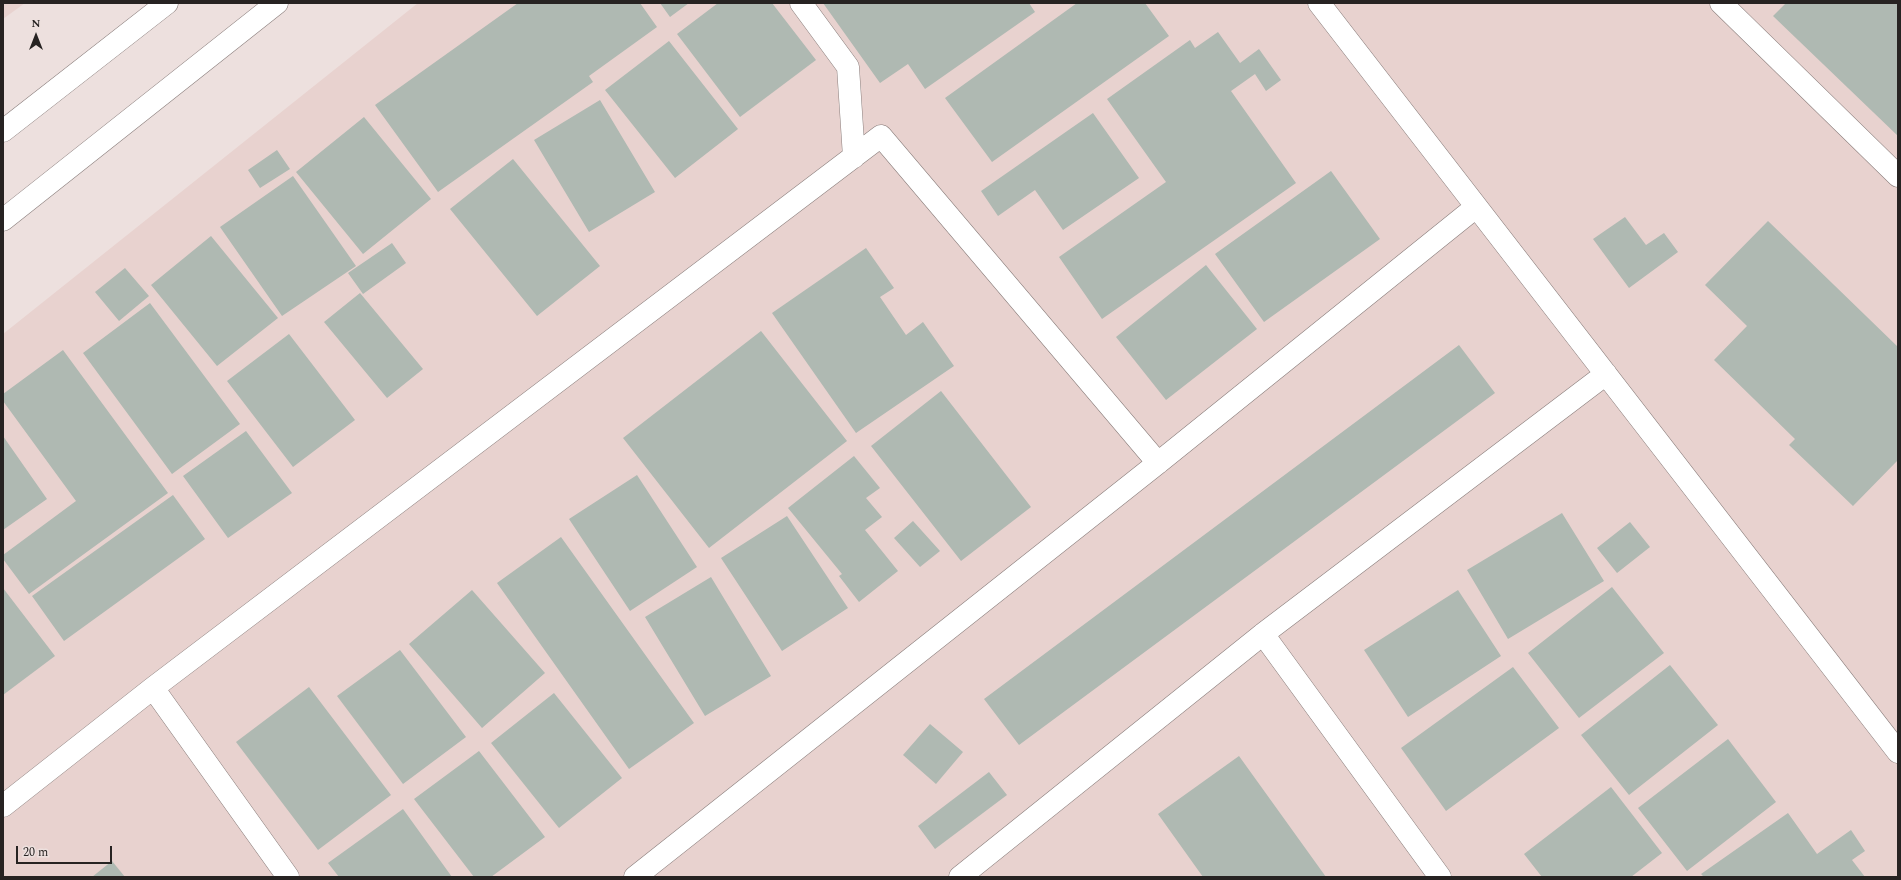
<!DOCTYPE html>
<style>
body{margin:0}
#map{position:relative;width:1901px;height:880px;overflow:hidden;background:#ede0de;font-family:Spectral,serif}
canvas{display:block}
.frame{position:absolute;inset:0;border:4px solid #272322;pointer-events:none}
.north{position:absolute;left:16px;top:16px;width:40px;height:40px;-webkit-text-stroke:3px #ede0de;paint-order:stroke;rotate:0deg;font-size:11px;font-weight:700;line-height:16px;text-align:center;color:#272322}
.north::after{content:'';display:block;margin:auto;width:14px;height:18px;background:#272322;clip-path:polygon(50% 0,100% 100%,50% 72%,0 100%)}
.scale{position:absolute;left:16px;top:846px;width:96px;height:18px;box-sizing:border-box;border:2px solid #272322;border-top:0;padding-left:5px;font-size:12px;line-height:14px;white-space:nowrap;color:#272322;-webkit-text-stroke:3px #ede0de;paint-order:stroke}
</style>
<div id="map">
<canvas width="1901" height="880"></canvas>
<div class="frame"></div>
<div class="north">N</div>
<div class="scale">20 m</div>
</div>
<script>
const g = document.querySelector('canvas').getContext('2d');
g.lineJoin = 'round';
function fill(path, color) { g.fillStyle = color; g.fill(path, 'evenodd'); }
const poly = rows => new Path2D(rows.map(r => 'M' + r).join(''));
function stroke(path, color, width, dash) { g.strokeStyle = color; g.lineWidth = width; g.lineCap = dash ? 'butt' : 'round'; g.setLineDash(dash || []); g.stroke(path); }
const built = poly([
 [3,3,25,3,3,19],
 [418,3,1898,3,1898,877,3,877,3,334]
]);
const building = poly([
 [518,3,640,3,657,27,589,76,593,82,438,192,375,105],
 [660,3,689,3,670,17],
 [718,3,772,3,816,60,740,117,677,34],
 [823,3,1029,3,1035,12,925,89,908,64,880,83],
 [1077,3,1145,3,1169,36,992,162,945,98],
 [1786,3,1898,3,1898,136,1773,16],
 [1218,32,1240,63,1259,49,1281,80,1266,91,1255,74,1231,91,1296,183,1102,319,1059,257,1166,182,1107,99,1190,40,1195,48],
 [669,41,738,129,675,178,605,90],
 [600,100,655,192,589,232,534,140],
 [1093,113,1139,178,1063,230,1035,190,998,216,981,191],
 [364,117,431,199,363,254,296,172],
 [277,150,290,169,260,188,248,170],
 [513,159,600,266,537,316,450,209],
 [1331,171,1380,239,1264,322,1215,254],
 [293,176,356,266,282,316,220,227],
 [1625,217,1646,245,1664,233,1678,252,1629,288,1593,239],
 [1768,221,1898,347,1898,460,1853,506,1789,445,1795,439,1714,360,1747,326,1705,285],
 [211,236,278,318,217,366,151,285],
 [392,243,406,263,363,294,348,273],
 [866,248,894,288,880,297,906,335,923,322,954,366,856,433,772,313],
 [1206,265,1257,329,1166,400,1116,337],
 [125,268,149,296,119,321,95,292],
 [360,293,423,369,387,398,324,322],
 [150,303,240,424,172,474,83,353],
 [761,331,847,441,709,548,623,438],
 [289,334,355,420,293,467,227,381],
 [1459,345,1495,393,1019,745,984,699],
 [63,350,168,493,29,594,3,559,3,555,76,501,3,401,3,394],
 [941,391,1031,507,961,561,871,446],
 [246,431,292,493,228,538,183,476],
 [3,436,47,499,3,530],
 [854,456,880,488,866,498,882,517,865,530,898,571,859,602,839,576,842,574,788,508],
 [637,475,697,567,630,611,569,519],
 [173,495,205,539,64,641,32,596],
 [1562,513,1604,581,1508,639,1467,570],
 [787,516,848,608,782,651,721,558],
 [913,521,940,551,920,567,894,538],
 [1630,522,1650,547,1617,573,1597,548],
 [561,537,694,723,629,769,497,583],
 [711,577,771,676,705,716,645,617],
 [1612,587,1664,653,1579,718,1528,653],
 [3,588,55,656,3,695],
 [472,590,545,673,482,728,409,644],
 [1458,590,1501,656,1408,717,1364,650],
 [400,650,466,737,403,784,337,696],
 [1670,665,1718,725,1629,795,1581,735],
 [1513,667,1559,728,1446,811,1401,748],
 [309,687,391,795,318,850,236,742],
 [554,693,622,778,559,828,491,743],
 [930,724,963,752,936,784,903,755],
 [1728,739,1776,802,1687,871,1638,808],
 [479,751,545,837,491,877,474,877,414,799],
 [1239,756,1326,877,1203,877,1158,814],
 [989,772,1007,795,935,849,918,826],
 [1611,787,1662,853,1631,877,1542,877,1524,854],
 [403,809,452,877,339,877,328,863],
 [1788,813,1817,854,1851,830,1865,851,1852,860,1865,877,1704,877,1701,874],
 [112,861,125,877,92,877]
]);
const minor = poly([
 [801,3,848,67,854,157],
 [1319,3,1898,752],
 [1721,3,1898,176],
 [1263,634,1440,877],
 [153,688,288,877],
 [3,806,153,688,881,136,1158,463],
 [635,877,1158,463,1476,207],
 [960,877,1263,634,1606,374]
]);
const tertiary = poly([
 [3,131,167,3],
 [3,220,277,3]
]);
fill(built, '#e8d2cf');
fill(building, '#afb9b2');
stroke(minor, '#8a7e7c', 23);
stroke(tertiary, '#8a7e7c', 23);
stroke(minor, '#fff', 22);
stroke(tertiary, '#fff', 22);
</script>
